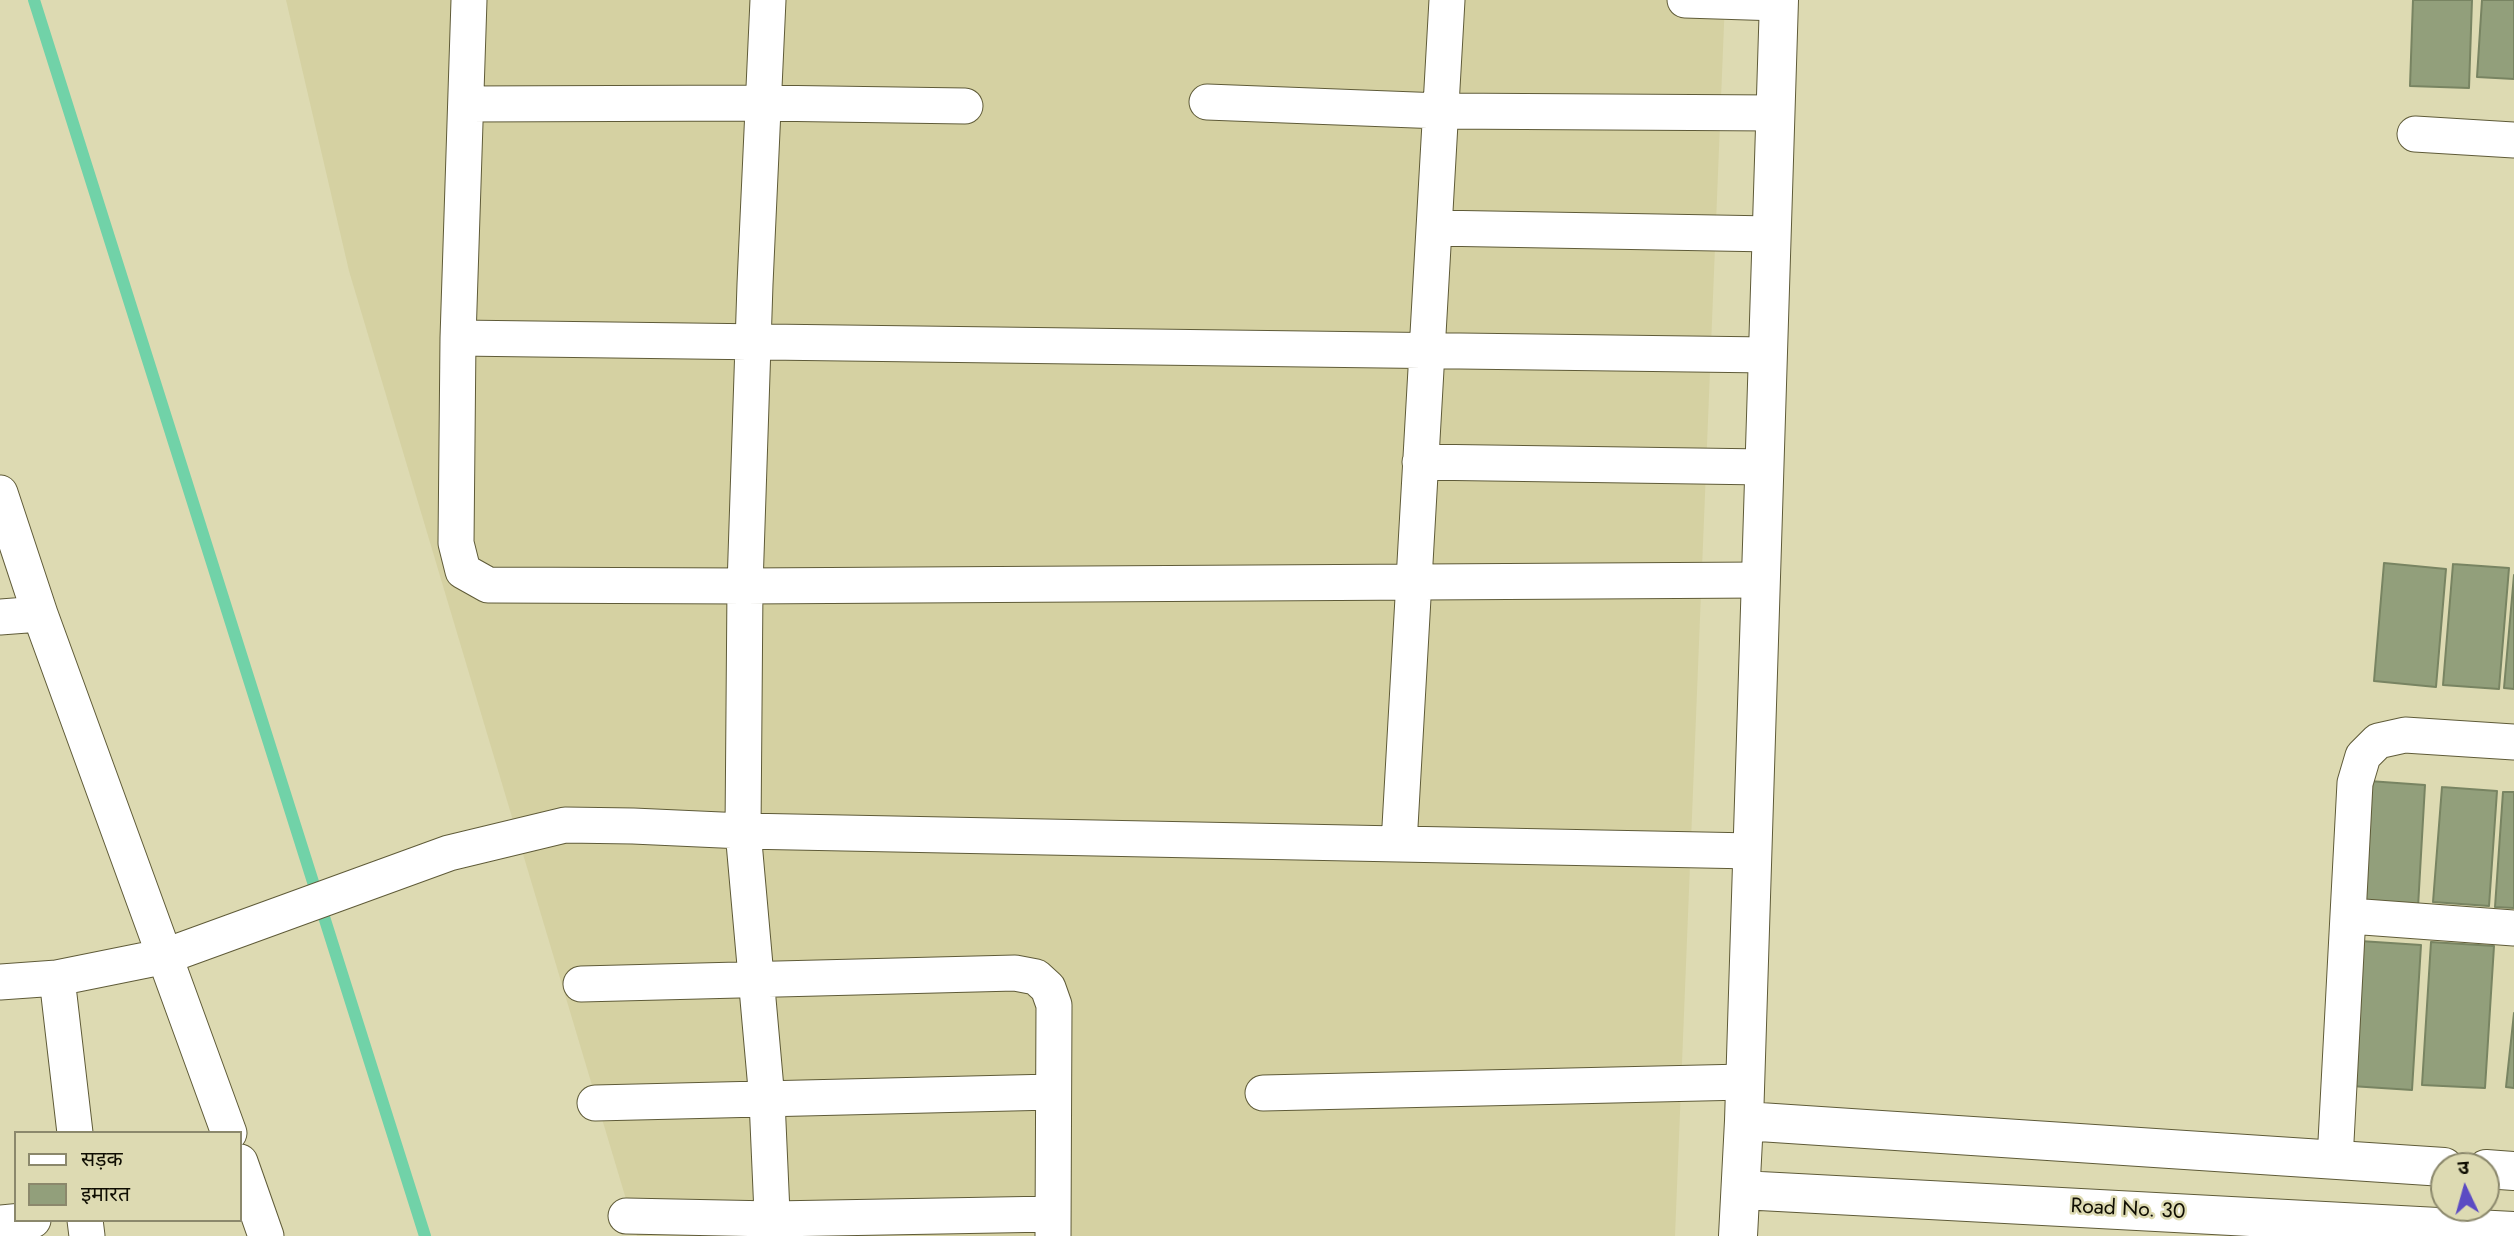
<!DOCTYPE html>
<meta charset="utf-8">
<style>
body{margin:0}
#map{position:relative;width:2514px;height:1236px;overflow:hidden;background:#dddab2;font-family:Jost,"Noto Sans Devanagari",sans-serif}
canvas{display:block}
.legend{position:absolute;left:14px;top:1131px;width:228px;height:91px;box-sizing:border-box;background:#dddab2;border:2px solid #8b886c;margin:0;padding:9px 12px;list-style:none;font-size:21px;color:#0f0d02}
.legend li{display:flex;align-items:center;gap:14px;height:35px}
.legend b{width:35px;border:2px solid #8b886c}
.north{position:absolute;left:2430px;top:1152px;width:70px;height:70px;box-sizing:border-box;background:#dddab2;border:2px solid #8b886c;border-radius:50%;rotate:355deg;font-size:19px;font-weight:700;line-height:28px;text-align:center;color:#0f0d02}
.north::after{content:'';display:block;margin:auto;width:24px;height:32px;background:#5b4bc3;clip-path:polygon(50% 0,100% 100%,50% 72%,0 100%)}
</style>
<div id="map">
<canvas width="2514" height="1236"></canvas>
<ul class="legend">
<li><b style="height:9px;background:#fff"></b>सड़क</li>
<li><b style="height:19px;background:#929f7b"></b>इमारत</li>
</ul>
<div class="north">उ</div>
</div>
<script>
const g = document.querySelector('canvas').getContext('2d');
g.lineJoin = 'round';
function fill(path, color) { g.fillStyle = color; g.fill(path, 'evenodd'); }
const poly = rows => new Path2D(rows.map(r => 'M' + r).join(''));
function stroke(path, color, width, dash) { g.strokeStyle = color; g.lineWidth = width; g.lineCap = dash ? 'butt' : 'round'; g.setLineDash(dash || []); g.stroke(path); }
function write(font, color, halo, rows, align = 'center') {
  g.font = font + ' Jost,sans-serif'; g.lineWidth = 5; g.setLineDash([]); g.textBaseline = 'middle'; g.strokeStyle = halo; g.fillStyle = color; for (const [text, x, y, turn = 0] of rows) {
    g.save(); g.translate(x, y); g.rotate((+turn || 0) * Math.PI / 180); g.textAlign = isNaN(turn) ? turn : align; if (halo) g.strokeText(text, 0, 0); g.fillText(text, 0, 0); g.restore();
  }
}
const built = poly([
 [286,0,1725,0,1675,1236,637,1236,349,271]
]);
const stream = poly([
 [34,0,425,1236]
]);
const building = poly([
 [2413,0,2472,0,2469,88,2410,86,2413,0],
 [2482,0,2514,0,2514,79,2477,77,2482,0],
 [2384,563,2446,569,2436,687,2374,681,2384,563],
 [2453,564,2509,568,2499,689,2443,685,2453,564],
 [2514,575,2514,689,2504,688,2514,575],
 [2369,781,2425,785,2418,907,2363,903,2369,781],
 [2442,787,2497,791,2489,906,2433,902,2442,787],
 [2503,792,2514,792,2514,908,2495,907,2503,792],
 [2360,941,2421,945,2412,1090,2351,1086,2360,941],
 [2431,942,2494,946,2485,1088,2422,1085,2431,942],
 [2514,1013,2514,1088,2506,1087,2514,1013]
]);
const minor = poly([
 [469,0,458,338,456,543,463,571,488,585,745,586,1761,580],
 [768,0,755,284,745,586,743,831,767,1100,773,1236],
 [1685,0,1779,3],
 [1207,102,1441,111,1775,113],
 [466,104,763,103,965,106],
 [2415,134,2514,140],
 [1434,228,1772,234],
 [458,338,1768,355],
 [1420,462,1765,467],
 [0,493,40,614,229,1133],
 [0,617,40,614],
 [1399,844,1447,0],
 [2350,916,2514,928],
 [57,978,75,1133],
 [0,982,57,978,166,956,449,853,565,825,633,826,743,831,1753,851],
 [581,984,1015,973,1036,977,1048,988,1054,1005,1053,1236],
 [1263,1093,1745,1082],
 [595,1103,1053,1092],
 [2335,1160,2355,783,2363,756,2378,741,2405,735,2514,742],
 [240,1162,266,1236],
 [626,1216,773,1219,1053,1214],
 [85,1220,87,1236],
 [0,1223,33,1220]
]);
const tertiary = poly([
 [1744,1121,2444,1167],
 [2486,1169,2514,1171],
 [1741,1190,2514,1231],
 [1738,1236,1744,1121,1779,0]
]);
const streetNames = [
 ["Road No. 30",2128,1210,3]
];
fill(built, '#d5d1a2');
stroke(stream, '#71d2a8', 12);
fill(building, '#929f7b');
stroke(building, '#788462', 2);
stroke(minor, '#5f5b38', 37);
stroke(tertiary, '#5f5b38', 40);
stroke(minor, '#fff', 35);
stroke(tertiary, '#fff', 38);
write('21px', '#0f0d02', '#dddab2', streetNames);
</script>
